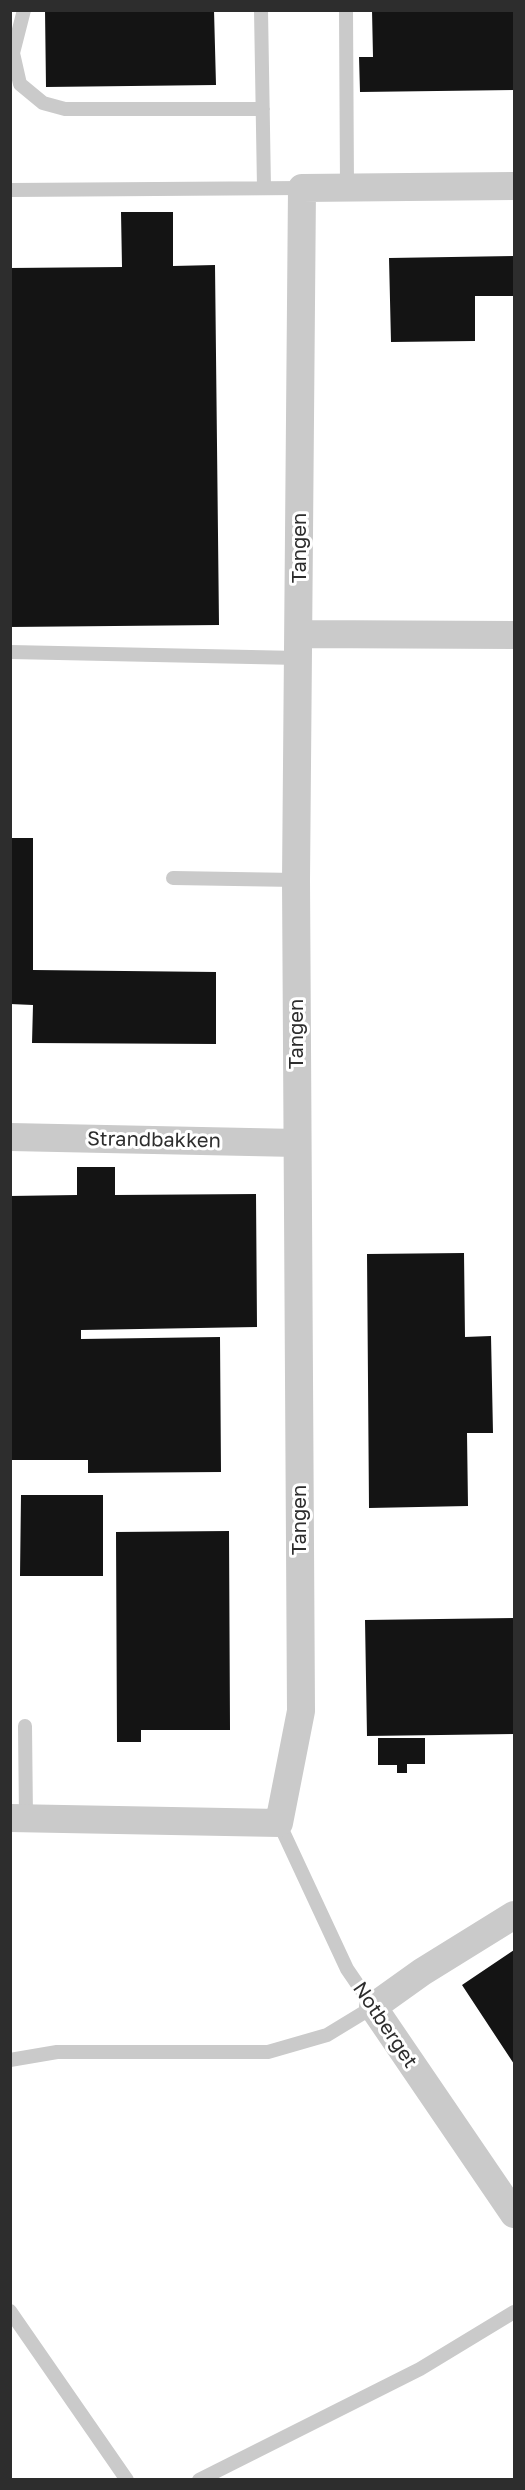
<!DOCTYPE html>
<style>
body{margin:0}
#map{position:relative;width:525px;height:2490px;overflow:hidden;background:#fff;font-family:"Golos Text",sans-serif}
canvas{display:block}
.frame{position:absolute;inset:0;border:12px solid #2d2d2d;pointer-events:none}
</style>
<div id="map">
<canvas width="525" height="2490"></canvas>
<div class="frame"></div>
</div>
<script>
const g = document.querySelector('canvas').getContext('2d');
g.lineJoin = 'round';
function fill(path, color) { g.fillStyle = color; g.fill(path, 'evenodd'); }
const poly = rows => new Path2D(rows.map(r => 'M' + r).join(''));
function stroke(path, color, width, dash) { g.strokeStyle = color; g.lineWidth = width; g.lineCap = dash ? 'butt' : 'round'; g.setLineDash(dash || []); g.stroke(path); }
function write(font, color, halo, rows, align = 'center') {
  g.font = font + ' "Golos Text",sans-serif'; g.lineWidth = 6; g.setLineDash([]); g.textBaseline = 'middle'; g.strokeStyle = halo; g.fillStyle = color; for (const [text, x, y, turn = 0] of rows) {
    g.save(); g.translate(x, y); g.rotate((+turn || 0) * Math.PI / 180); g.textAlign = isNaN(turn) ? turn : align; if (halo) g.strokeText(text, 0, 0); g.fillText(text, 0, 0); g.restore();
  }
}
const building = poly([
 [45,10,214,10,216,85,46,87],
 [372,10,514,10,514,90,360,92,359,57,373,57],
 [121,212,173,212,173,266,215,265,219,625,10,627,10,268,122,267],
 [514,256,514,296,475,296,475,341,391,342,389,258],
 [10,838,33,838,33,970,216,972,216,1044,32,1043,33,1005,10,1004],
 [77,1167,115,1167,115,1195,256,1194,257,1327,81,1330,81,1339,220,1337,221,1472,88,1473,88,1460,10,1460,10,1196,77,1195],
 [464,1253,465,1337,491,1336,493,1433,467,1433,468,1506,369,1508,367,1254],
 [21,1495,103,1495,103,1576,20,1576],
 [229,1531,230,1730,141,1730,141,1742,117,1742,116,1532],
 [514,1618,514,1734,367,1736,365,1620],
 [378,1738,425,1738,425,1764,407,1764,407,1773,397,1773,397,1765,378,1765],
 [514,1950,514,2064,462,1985]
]);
const lane = poly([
 [24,10,13,53,20,84,43,103,65,109,263,109],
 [261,10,264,188],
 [346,10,347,187],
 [10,190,302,188],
 [10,652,299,658],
 [173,878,296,880],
 [25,1726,26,1818],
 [10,2060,57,2052,268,2052,327,2035,373,2007,347,1969,279,1823],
 [10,2311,127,2480],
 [199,2480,420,2369,514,2312]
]);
const street = poly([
 [299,634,514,635],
 [10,1137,297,1143],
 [10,1818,279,1823,301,1711,296,880,302,188,514,186],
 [514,1915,422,1972,373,2007,514,2214]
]);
const streetNames = [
 ["Tangen",300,548,-90],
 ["Tangen",297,1034,-90],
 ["Strandbakken",154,1140,1],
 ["Tangen",300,1520,-90],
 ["Notberget",385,2025,56]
];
fill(building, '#141414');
stroke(lane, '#cacaca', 14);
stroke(street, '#cacaca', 28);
write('20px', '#2d2d2d', '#fff', streetNames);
</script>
